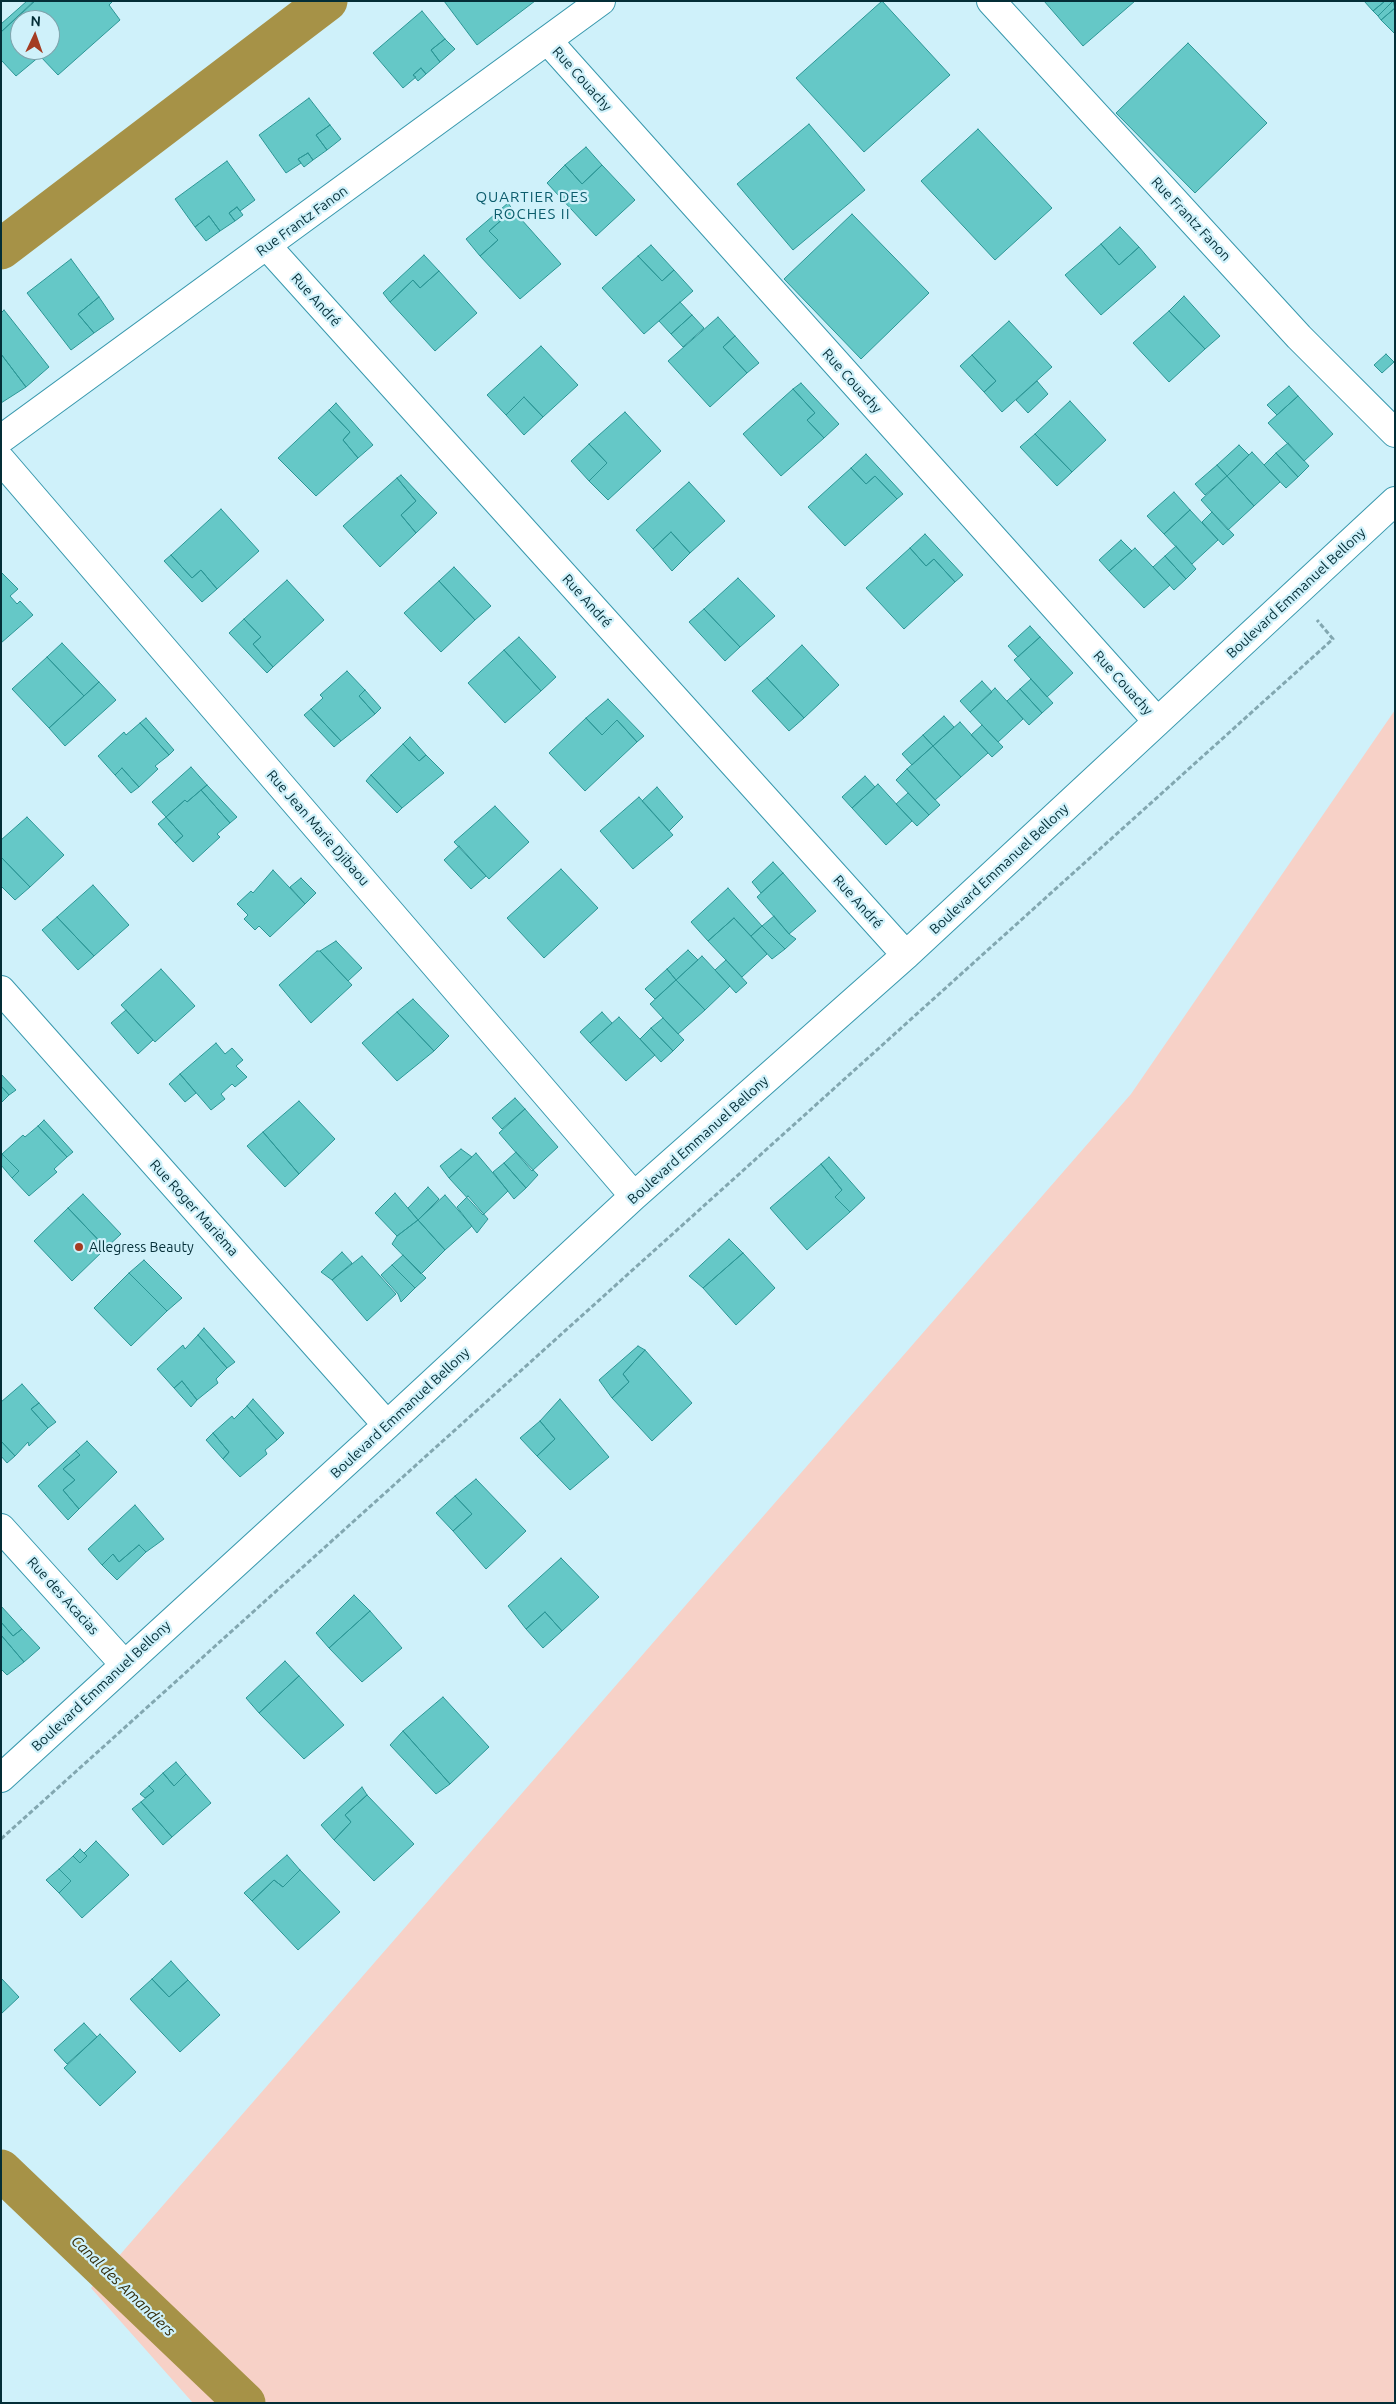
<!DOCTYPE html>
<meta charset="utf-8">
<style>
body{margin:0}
#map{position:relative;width:1396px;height:2404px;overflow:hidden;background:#cff1fa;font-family:Ubuntu,sans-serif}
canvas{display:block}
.frame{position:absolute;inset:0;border:2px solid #042e37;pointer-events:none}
.north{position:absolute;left:10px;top:10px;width:50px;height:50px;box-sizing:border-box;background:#cff1fa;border:1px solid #7ea3ac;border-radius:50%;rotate:3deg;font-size:14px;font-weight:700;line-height:20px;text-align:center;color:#042e37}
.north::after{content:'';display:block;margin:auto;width:18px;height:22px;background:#a43c22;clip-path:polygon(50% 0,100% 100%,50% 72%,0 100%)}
</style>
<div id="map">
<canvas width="1396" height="2404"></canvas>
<div class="frame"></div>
<div class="north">N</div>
</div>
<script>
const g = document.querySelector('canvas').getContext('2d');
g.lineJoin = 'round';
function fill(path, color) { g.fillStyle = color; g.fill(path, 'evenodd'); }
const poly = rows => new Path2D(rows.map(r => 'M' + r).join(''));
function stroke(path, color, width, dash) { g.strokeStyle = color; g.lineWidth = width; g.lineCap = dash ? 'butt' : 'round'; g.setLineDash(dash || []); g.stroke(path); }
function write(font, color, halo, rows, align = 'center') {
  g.font = font + ' Ubuntu,sans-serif'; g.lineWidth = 4.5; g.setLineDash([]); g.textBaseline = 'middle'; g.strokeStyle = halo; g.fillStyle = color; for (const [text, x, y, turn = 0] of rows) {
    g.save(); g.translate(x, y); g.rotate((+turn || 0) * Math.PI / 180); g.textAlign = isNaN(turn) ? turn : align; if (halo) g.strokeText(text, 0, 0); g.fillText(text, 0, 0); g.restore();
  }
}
const green = poly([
 [1395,710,1395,2403,193,2403,91,2288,1131,1094]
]);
const canal = poly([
 [1,249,327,1],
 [1,2170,245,2403]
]);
const building = poly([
 [27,1,34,2,1,32,1,24,27,1],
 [34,1,113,1,109,5,120,20,58,75,40,56,16,76,2,61,1,63,1,32,34,1],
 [20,20,50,20,50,50,20,50,20,20],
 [444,1,535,1,477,45,444,1],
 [882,1,950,75,864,152,796,78,882,1],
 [1044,1,1135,1,1083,46,1044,1],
 [1364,1,1385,1,1373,11,1364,1],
 [1385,1,1393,1,1378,16,1373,11,1385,1],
 [1393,1,1395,8,1381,20,1378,16,1393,1],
 [1395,8,1395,34,1381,20,1395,8],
 [422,11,445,39,431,50,440,62,426,74,421,68,413,75,416,77,403,88,373,53,422,11],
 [445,39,455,49,440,62,431,50,445,39],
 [1188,43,1267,123,1195,193,1116,113,1188,43],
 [421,68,426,74,418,81,413,75,421,68],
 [309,98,330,125,316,135,327,150,313,160,308,153,298,159,301,163,286,173,259,135,309,98],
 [809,124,865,190,793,250,737,184,809,124],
 [330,125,341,139,327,150,316,135,330,125],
 [978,129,1052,208,995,260,921,181,978,129],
 [586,147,602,165,582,184,565,165,586,147],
 [308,153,313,160,304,167,298,159,308,153],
 [227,161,255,200,240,211,237,207,229,213,235,221,220,231,209,216,195,227,175,199,227,161],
 [565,165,582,184,602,165,635,200,596,236,547,183,565,165],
 [508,203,513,210,489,231,498,240,480,256,466,239,508,203],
 [237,207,243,215,235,221,229,213,237,207],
 [513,210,561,264,520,299,480,256,498,240,489,231,513,210],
 [852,214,929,293,861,359,784,279,852,214],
 [209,216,220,231,206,241,195,227,209,216],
 [1120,227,1139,247,1119,265,1101,244,1120,227],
 [1101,244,1119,265,1139,247,1156,267,1101,315,1065,275,1101,244],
 [651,245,674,270,662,281,638,256,651,245],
 [424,255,439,271,420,288,413,280,390,302,383,293,424,255],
 [638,256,662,281,674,270,693,291,644,334,602,288,638,256],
 [71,259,99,297,78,314,94,333,71,350,27,293,71,259],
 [439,271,477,313,435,351,390,302,413,280,420,288,439,271],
 [1184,296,1220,336,1205,349,1169,311,1184,296],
 [99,297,114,319,94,333,78,314,99,297],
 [680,302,692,315,671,334,659,321,680,302],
 [4,310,49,367,26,387,1,354,1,313,4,310],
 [1169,311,1205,349,1169,382,1133,343,1169,311],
 [692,315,704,328,683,347,671,334,692,315],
 [718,317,735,336,723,347,747,373,710,407,668,361,718,317],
 [1009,321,1052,367,1002,412,984,392,996,381,972,355,1009,321],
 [735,336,759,363,747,373,723,347,735,336],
 [541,346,578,385,543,417,524,397,506,415,487,395,541,346],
 [1,354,26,387,1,403,1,354],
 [1386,354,1394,362,1382,373,1374,365,1386,354],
 [972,355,996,381,984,392,960,366,972,355],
 [1037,381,1048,394,1028,413,1016,400,1037,381],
 [801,383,839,424,824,438,807,420,815,413,793,389,801,383],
 [1289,386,1298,396,1277,415,1267,405,1289,386],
 [793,389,815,413,807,420,824,438,781,476,743,434,793,389],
 [1298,396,1333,434,1304,461,1268,423,1298,396],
 [524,397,543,417,524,435,506,415,524,397],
 [1070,401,1106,440,1072,472,1035,434,1070,401],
 [336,403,373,445,358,458,343,440,350,432,329,410,336,403],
 [329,410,350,432,343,440,358,458,316,496,278,458,329,410],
 [625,412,661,451,608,500,589,481,607,463,589,444,625,412],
 [1035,434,1072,472,1057,486,1020,447,1035,434],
 [1288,443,1309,466,1298,477,1276,453,1288,443],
 [589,444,607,463,589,481,571,461,589,444],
 [1239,445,1249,455,1227,476,1217,465,1239,445],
 [1252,452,1280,482,1254,506,1227,476,1252,452],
 [1276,453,1298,477,1286,488,1264,465,1276,453],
 [866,454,903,494,897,499,875,476,866,484,851,468,866,454],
 [1217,465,1227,476,1205,495,1195,484,1217,465],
 [851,468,866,484,875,476,897,499,845,546,808,507,851,468],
 [401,475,437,513,416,533,401,515,416,501,397,478,401,475],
 [1227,476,1254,506,1228,530,1201,500,1227,476],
 [397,478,416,501,401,515,416,533,380,567,343,526,397,478],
 [689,482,725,521,690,553,671,532,653,549,636,530,689,482],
 [1174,492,1190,510,1164,534,1147,516,1174,492],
 [221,509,259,551,217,589,201,570,192,578,171,555,221,509],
 [1190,510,1218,540,1192,564,1164,534,1190,510],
 [1212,512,1234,535,1223,545,1202,522,1212,512],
 [671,532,690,553,672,571,653,549,671,532],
 [925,534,963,575,955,582,934,559,926,566,910,548,925,534],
 [1121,540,1132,551,1109,571,1099,560,1121,540],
 [1176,546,1196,569,1186,579,1165,556,1176,546],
 [910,548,926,566,934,559,955,582,904,629,866,588,910,548],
 [1135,548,1170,585,1144,608,1109,571,1135,548],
 [171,555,192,578,201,570,217,589,202,602,164,561,171,555],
 [1165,556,1186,579,1174,590,1153,567,1165,556],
 [454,567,491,606,475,620,439,581,454,567],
 [1,572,18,589,10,596,17,604,20,601,33,615,1,643,1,572],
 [738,578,775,616,740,647,704,609,738,578],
 [287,580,324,620,273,667,253,644,261,637,244,619,287,580],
 [439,581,475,620,441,652,404,613,439,581],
 [704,609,740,647,725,661,689,622,704,609],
 [244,619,261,637,253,644,273,667,267,673,229,633,244,619],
 [1030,626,1040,637,1018,657,1008,646,1030,626],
 [519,637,556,677,541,691,504,650,519,637],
 [1040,637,1073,673,1047,697,1014,660,1040,637],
 [62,643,99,682,84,696,47,657,62,643],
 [802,645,839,685,804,718,767,678,802,645],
 [504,650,541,691,505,723,468,683,504,650],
 [47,657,84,696,49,728,12,689,47,657],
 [347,671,365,690,359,696,375,714,341,741,311,709,323,698,320,695,347,671],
 [767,678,804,718,789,731,752,691,767,678],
 [1031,679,1053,703,1042,713,1020,689,1031,679],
 [982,681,992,692,970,712,960,701,982,681],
 [99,682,116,700,65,746,49,728,99,682],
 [995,688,1023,719,998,742,970,712,995,688],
 [1020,689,1042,713,1029,725,1007,701,1020,689],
 [365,690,381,708,375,714,359,696,365,690],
 [608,699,644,736,637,742,617,720,602,735,586,718,608,699],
 [311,709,341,741,334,747,304,715,311,709],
 [944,716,954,727,933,746,923,735,944,716],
 [146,718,174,750,169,755,140,723,146,718],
 [586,718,602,735,617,720,637,742,585,791,549,753,586,718],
 [960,722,988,753,961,777,933,746,960,722],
 [140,723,169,755,155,766,158,769,139,787,122,768,115,775,98,756,124,732,126,735,140,723],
 [982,725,1003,747,992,757,971,735,982,725],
 [923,735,933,746,912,765,902,754,923,735],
 [410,737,426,755,419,761,403,744,410,737],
 [403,744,419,761,426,755,444,773,402,808,371,775,403,744],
 [933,746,961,777,935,800,907,769,933,746],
 [191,767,207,785,187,802,185,800,166,817,152,802,191,767],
 [122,768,139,787,131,793,115,775,122,768],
 [907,769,940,805,929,815,896,780,907,769],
 [371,775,402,808,397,813,366,781,371,775],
 [865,776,875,787,852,808,842,797,865,776],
 [878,784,912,821,886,845,852,808,878,784],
 [207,785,237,817,230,823,201,790,207,785],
 [657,787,683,817,669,831,642,801,657,787],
 [201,790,230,823,217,834,220,837,193,862,175,843,183,836,166,817,185,800,187,802,201,790],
 [908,793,929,815,917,826,896,804,908,793],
 [639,797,673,835,633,869,600,831,639,797],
 [495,806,529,842,489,879,454,842,495,806],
 [27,817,64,855,30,887,1,857,1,840,27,817],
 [166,817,183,836,175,843,158,824,166,817],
 [459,846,486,876,471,889,444,860,459,846],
 [1,857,30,887,15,900,1,886,1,857],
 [773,862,783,873,761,893,752,882,773,862],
 [561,869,598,908,544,958,507,918,561,869],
 [273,870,305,904,270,937,259,926,255,930,244,919,248,915,237,904,251,891,253,893,273,870],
 [783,873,816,911,789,934,757,897,783,873],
 [301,878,316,893,305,904,290,887,301,878],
 [93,885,129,925,94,956,57,917,93,885],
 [728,888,762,926,751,936,734,918,708,941,691,922,728,888],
 [774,916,789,934,796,939,785,949,762,926,774,916],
 [57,917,94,956,78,970,42,930,57,917],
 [734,918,767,954,742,977,708,941,734,918],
 [762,926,785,949,772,959,751,936,762,926],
 [336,941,362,968,348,981,320,951,336,941],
 [688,950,698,960,676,980,667,969,688,950],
 [317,951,320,951,352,985,311,1023,279,985,317,951],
 [702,956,730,986,705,1010,676,980,702,956],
 [726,960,747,983,736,993,715,970,726,960],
 [161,969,195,1006,155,1042,121,1005,161,969],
 [667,969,676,980,655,999,645,989,667,969],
 [676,980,705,1010,678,1034,650,1004,676,980],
 [413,999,449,1036,434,1051,397,1012,413,999],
 [126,1010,153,1040,138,1054,111,1023,126,1010],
 [397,1012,434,1051,397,1081,362,1043,397,1012],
 [602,1012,612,1023,590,1043,580,1032,602,1012],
 [619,1017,655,1055,626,1081,590,1043,619,1017],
 [663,1018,684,1040,673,1051,651,1028,663,1018],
 [651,1028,673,1051,661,1062,640,1039,651,1028],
 [216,1043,225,1054,232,1048,243,1060,236,1066,247,1077,235,1087,232,1084,221,1094,225,1099,211,1110,180,1074,216,1043],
 [1,1074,16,1090,9,1095,1,1086,1,1074],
 [180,1074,196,1093,185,1102,169,1084,180,1074],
 [1,1086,9,1095,1,1103,1,1086],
 [515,1098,525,1109,502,1129,492,1118,515,1098],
 [299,1101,335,1139,299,1174,263,1132,299,1101],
 [525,1109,558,1147,532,1171,499,1133,525,1109],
 [44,1120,73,1152,67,1157,38,1126,44,1120],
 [38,1126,67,1157,54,1169,57,1172,29,1196,12,1178,19,1171,2,1154,23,1135,25,1137,38,1126],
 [263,1132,299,1174,285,1187,247,1146,263,1132],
 [461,1149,472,1157,449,1178,440,1166,461,1149],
 [516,1152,538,1175,526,1188,504,1163,516,1152],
 [476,1153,508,1191,483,1215,449,1178,476,1153],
 [2,1154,19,1171,12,1178,1,1165,2,1154],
 [829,1157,865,1198,850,1212,835,1197,842,1190,821,1164,829,1157],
 [504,1163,526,1188,514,1199,493,1172,504,1163],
 [821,1164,842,1190,835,1197,850,1212,807,1250,770,1208,821,1164],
 [428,1187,439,1199,418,1220,408,1208,428,1187],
 [395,1193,418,1220,397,1236,375,1213,395,1193],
 [83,1194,121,1234,106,1248,68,1208,83,1194],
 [445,1195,472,1226,445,1250,418,1220,445,1195],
 [468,1196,488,1219,477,1233,457,1207,468,1196],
 [68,1208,106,1248,72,1281,34,1241,68,1208],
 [418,1220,445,1250,421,1274,392,1244,397,1236,418,1220],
 [729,1239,743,1253,703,1288,689,1276,729,1239],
 [342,1252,352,1263,332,1280,321,1272,342,1252],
 [743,1253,775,1288,736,1325,703,1288,743,1253],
 [403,1255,426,1278,415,1288,392,1265,403,1255],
 [362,1256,396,1294,367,1321,332,1280,362,1256],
 [144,1260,182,1298,167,1311,129,1273,144,1260],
 [392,1265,415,1288,401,1302,398,1294,381,1275,392,1265],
 [129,1273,167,1311,131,1346,94,1308,129,1273],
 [204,1328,235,1362,227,1368,198,1335,204,1328],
 [198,1335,227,1368,216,1379,218,1383,197,1400,182,1381,174,1388,157,1369,183,1345,185,1349,198,1335],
 [638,1346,645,1350,623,1374,629,1382,612,1398,599,1380,638,1346],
 [645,1350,692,1403,652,1441,612,1398,629,1382,623,1374,645,1350],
 [182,1381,197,1400,191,1407,174,1388,182,1381],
 [22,1384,39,1403,31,1409,48,1428,29,1446,28,1442,15,1456,1,1441,1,1402,22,1384],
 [253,1399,284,1433,277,1440,247,1406,253,1399],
 [560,1399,609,1457,570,1490,537,1456,555,1439,540,1421,560,1399],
 [39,1403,56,1422,48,1428,31,1409,39,1403],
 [247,1406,277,1440,265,1450,267,1454,240,1477,223,1459,229,1452,213,1433,232,1416,234,1419,247,1406],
 [540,1421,555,1439,537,1456,520,1438,540,1421],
 [213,1433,229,1452,223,1459,206,1440,213,1433],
 [1,1441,15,1456,7,1463,1,1456,1,1441],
 [87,1441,117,1472,79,1509,63,1490,75,1480,63,1469,80,1455,76,1451,87,1441],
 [76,1451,80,1455,63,1469,75,1480,63,1490,79,1509,68,1520,38,1486,76,1451],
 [476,1479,526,1531,486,1569,453,1531,472,1514,455,1496,476,1479],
 [455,1496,472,1514,453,1531,436,1513,455,1496],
 [135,1505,164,1539,146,1552,139,1545,119,1562,113,1554,102,1565,88,1549,135,1505],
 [139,1545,146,1552,117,1580,102,1565,113,1554,119,1562,139,1545],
 [561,1558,599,1597,562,1631,545,1612,526,1629,508,1606,561,1558],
 [354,1595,370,1611,329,1648,316,1633,354,1595],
 [1,1606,22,1629,13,1636,1,1622,1,1606],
 [370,1611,402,1648,362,1682,329,1648,370,1611],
 [545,1612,562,1631,543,1648,526,1629,545,1612],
 [1,1622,13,1636,22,1629,40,1648,24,1662,1,1635,1,1622],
 [1,1635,24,1662,7,1675,1,1669,1,1635],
 [285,1661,299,1676,259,1713,246,1698,285,1661],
 [299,1676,344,1725,304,1759,259,1713,299,1676],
 [443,1697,489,1747,450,1784,403,1731,443,1697],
 [403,1731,450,1784,436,1794,390,1745,403,1731],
 [176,1762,186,1774,174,1786,163,1773,176,1762],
 [163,1773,174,1786,186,1774,211,1803,172,1837,141,1802,154,1791,149,1786,163,1773],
 [149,1786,154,1791,145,1798,140,1794,149,1786],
 [362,1787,367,1795,345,1815,351,1822,334,1840,321,1825,362,1787],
 [367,1795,414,1844,374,1881,334,1840,351,1822,345,1815,367,1795],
 [141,1802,172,1837,163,1845,132,1809,141,1802],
 [96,1841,129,1875,82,1918,59,1893,71,1881,59,1869,73,1856,80,1863,87,1856,84,1853,96,1841],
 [80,1849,87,1856,80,1863,73,1856,80,1849],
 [287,1855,300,1870,283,1887,274,1880,252,1901,244,1893,287,1855],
 [59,1869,71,1881,59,1893,46,1880,59,1869],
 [300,1870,340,1912,298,1950,252,1901,274,1880,283,1887,300,1870],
 [171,1961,188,1980,169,1997,152,1979,171,1961],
 [1,1978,19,1997,1,2014,1,1978],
 [152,1979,169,1997,188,1980,220,2015,180,2052,130,1999,152,1979],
 [84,2023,97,2037,67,2064,54,2050,84,2023],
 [100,2034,136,2072,100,2106,64,2068,100,2034]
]);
const path = poly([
 [1,1839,1333,639,1317,620]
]);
const minor = poly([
 [991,1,1299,337,1395,433],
 [548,41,1157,721],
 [267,246,906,955],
 [1,439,601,1],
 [1,460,634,1196],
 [1,990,387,1425],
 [1,1528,124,1664],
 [1,1778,387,1425,634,1196,906,955,1395,501]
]);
const markers = [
 [79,1247,5,"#a43c22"]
];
const streetNames = [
 ["Rue Couachy",582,79,48],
 ["Rue Frantz Fanon",1191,219,47],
 ["Rue Frantz Fanon",302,221,-36],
 ["Rue André",316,300,48],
 ["Rue Couachy",852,381,48],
 ["Boulevard Emmanuel Bellony",1296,593,-43],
 ["Rue André",587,601,48],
 ["Rue Couachy",1123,683,48],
 ["Rue Jean Marie Djibaou",318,828,49],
 ["Boulevard Emmanuel Bellony",999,869,-43],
 ["Rue André",858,902,48],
 ["Boulevard Emmanuel Bellony",698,1140,-42],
 ["Rue Roger Marièma",194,1208,48],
 ["Boulevard Emmanuel Bellony",400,1413,-43],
 ["Rue des Acacias",63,1596,48],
 ["Boulevard Emmanuel Bellony",101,1686,-43]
];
const poiNames = [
 ["Allegress Beauty",89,1247]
];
const neighbourhoodNames = [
 ["QUARTIER DES",532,197],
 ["ROCHES II",532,214]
];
const waterNames = [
 ["Canal des Amandiers",123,2286,44]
];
fill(green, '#f7d1c7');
stroke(canal, '#a69247', 41);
fill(building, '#65c8c7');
stroke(building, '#2c9696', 1);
stroke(minor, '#3898ad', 30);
stroke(path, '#82a7b0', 3, [5, 2.5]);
stroke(minor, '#fff', 28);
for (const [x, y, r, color] of markers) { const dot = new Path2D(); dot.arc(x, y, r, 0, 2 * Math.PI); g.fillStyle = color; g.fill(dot); stroke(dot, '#cff1fa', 2); }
write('14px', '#042e37', '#cff1fa', streetNames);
write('14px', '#042e37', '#cff1fa', poiNames, 'left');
g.letterSpacing = '1px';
write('15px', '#0b5c6c', '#cff1fa', neighbourhoodNames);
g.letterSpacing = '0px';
write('italic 15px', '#332b08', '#cff1fa', waterNames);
</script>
